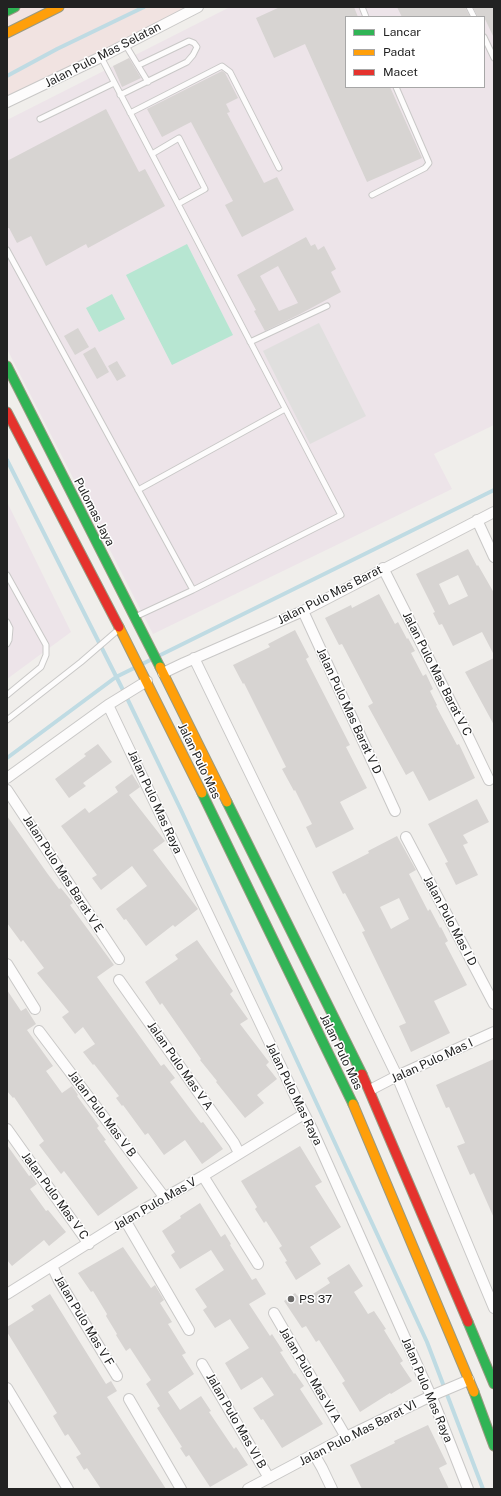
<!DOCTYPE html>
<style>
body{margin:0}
#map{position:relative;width:501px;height:1496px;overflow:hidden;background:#f0eeeb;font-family:"Public Sans",sans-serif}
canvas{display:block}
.frame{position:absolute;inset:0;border:8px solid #222;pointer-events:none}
.legend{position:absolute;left:345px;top:16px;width:140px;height:72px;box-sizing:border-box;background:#fff;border:1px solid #a7a7a7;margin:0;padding:5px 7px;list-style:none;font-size:12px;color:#222}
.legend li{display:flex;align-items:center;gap:8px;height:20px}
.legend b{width:20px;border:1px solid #a7a7a7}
</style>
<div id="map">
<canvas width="501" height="1496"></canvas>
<div class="frame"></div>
<ul class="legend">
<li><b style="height:5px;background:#30b455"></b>Lancar</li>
<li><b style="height:5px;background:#ff9f0a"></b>Padat</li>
<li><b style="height:5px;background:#e5322d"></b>Macet</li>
</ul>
</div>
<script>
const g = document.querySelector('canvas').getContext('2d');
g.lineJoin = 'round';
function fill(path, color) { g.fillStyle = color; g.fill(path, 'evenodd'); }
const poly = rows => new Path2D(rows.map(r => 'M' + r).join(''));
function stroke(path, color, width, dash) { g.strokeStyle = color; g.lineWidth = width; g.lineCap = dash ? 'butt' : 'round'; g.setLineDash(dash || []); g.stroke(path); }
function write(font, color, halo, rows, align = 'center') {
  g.font = font + ' "Public Sans",sans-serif'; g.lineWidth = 3; g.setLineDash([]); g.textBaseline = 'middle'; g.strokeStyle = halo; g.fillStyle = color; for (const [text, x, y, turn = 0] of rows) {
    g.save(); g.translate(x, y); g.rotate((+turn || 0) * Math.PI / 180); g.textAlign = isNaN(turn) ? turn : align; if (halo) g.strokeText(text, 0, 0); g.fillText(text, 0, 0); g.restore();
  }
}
const commercial = poly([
 [7,7,195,7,7,104]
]);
const industrial = poly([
 [230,7,494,7,494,425,434,454,452,489,153,634,7,349,7,120],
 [346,17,484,17,484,87,346,87],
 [7,502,71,632,7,679]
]);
const pitch = poly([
 [187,244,233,335,172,365,126,275],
 [112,294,125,319,99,332,86,308]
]);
const parking = poly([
 [319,323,366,416,310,444,263,351]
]);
const stream = poly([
 [7,76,57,49,144,7],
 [7,460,125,694,181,810,427,1342,483,1489],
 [7,758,116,677,494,490]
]);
const building = poly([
 [280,7,354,7,358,17,346,17,346,87,390,87,422,158,367,182,305,44,274,58,256,18],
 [397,7,465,7,470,17,402,17],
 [473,7,494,7,494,38,484,17,478,17],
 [129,58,141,78,122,87,113,66],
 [222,71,225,73,238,98,226,104,230,112,227,113,264,183,277,177,294,210,242,237,225,205,233,201,191,122,162,137,147,109],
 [106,109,139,172,145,169,165,206,88,248,86,244,46,266,31,236,17,243,9,228,7,228,7,161],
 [306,237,311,246,315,244,318,250,324,246,336,269,331,272,341,292,300,314,265,331,254,311,256,310,237,275],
 [278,266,298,303,279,311,260,276],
 [78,328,89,347,75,355,64,336],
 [95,347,109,372,97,379,83,354],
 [117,361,126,376,117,381,108,366],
 [468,549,477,566,478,565,494,593,494,655,482,632,453,646,442,624,439,625,433,613,435,612,416,574],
 [458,575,468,596,449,605,439,584],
 [379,594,395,624,398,622,407,639,408,638,415,651,411,653,423,676,426,674,433,689,430,691,437,705,436,706,457,745,459,744,475,778,429,801,413,771,406,775,368,706,373,703,342,644,339,645,325,618,351,605,352,608],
 [295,630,309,657,306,659,350,745,346,747,367,788,340,802,354,829,316,848,306,827,312,824,295,790,294,791,282,769,286,767,244,683,243,684,233,665,270,647,268,644],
 [494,658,494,725,465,672],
 [98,744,112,762,83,783,86,786,69,798,55,779,86,756,84,754],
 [132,774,140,787,129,795,165,841,153,850,198,909,175,927,173,925,146,946,126,919,124,920,116,909,147,886,132,866,101,890,92,878,97,875,61,826,85,808,89,813,118,792,115,787],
 [477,799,489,822,463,835,468,843,463,845,478,875,456,885,445,863,448,862,428,824],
 [7,816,47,873,59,889,61,888,73,903,70,905,114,965,97,977,161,1066,164,1064,175,1078,170,1082,191,1110,201,1123,203,1122,223,1149,202,1164,185,1140,164,1155,148,1133,145,1135,123,1105,122,1106,116,1098,119,1096,94,1064,93,1065,83,1052,95,1044,83,1027,75,1034,62,1017,69,1012,37,973,44,968,23,940,21,942,7,923],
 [397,836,416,870,409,874,428,911,430,909,440,928,441,927,448,941,445,943,467,985,434,1001,450,1033,411,1052,399,1026,406,1023,362,932,365,931,345,893,343,894,332,872,369,853,368,851],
 [399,898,409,919,391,929,380,907],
 [197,940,233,991,230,994,248,1019,240,1024,269,1062,266,1065,277,1079,257,1095,264,1103,245,1118,216,1082,217,1081,200,1060,201,1059,162,1003,160,1005,145,982,178,959,175,955],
 [7,990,21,1011,26,1008,36,1024,27,1030,53,1066,46,1071,62,1093,72,1086,78,1095,77,1096,99,1126,97,1128,106,1140,104,1141,138,1188,98,1216,64,1171,61,1174,39,1145,44,1141,14,1097,13,1098,7,1091],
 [494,1059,494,1218,474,1173,470,1175,457,1146,465,1143,449,1107,446,1108,436,1085],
 [7,1145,29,1176,31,1175,37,1184,30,1189,46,1211,48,1210,66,1232,49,1246,44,1240,12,1266,7,1260],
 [300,1146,322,1182,315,1186,341,1227,310,1247,321,1264,296,1280,285,1262,287,1261,279,1248,282,1246,266,1221,264,1223,255,1209,257,1207,241,1181],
 [200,1203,221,1237,225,1234,231,1244,230,1245,252,1280,256,1278,266,1294,249,1304,270,1336,272,1334,283,1351,280,1352,294,1374,295,1373,304,1386,300,1389,323,1424,282,1448,263,1419,261,1420,253,1408,274,1395,262,1377,241,1390,225,1363,249,1348,230,1319,215,1328,203,1310,207,1307,195,1289,224,1270,211,1250,180,1269,171,1255,175,1252,162,1231,181,1218,180,1216],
 [123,1247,151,1288,155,1285,164,1300,160,1303,172,1322,168,1324,186,1353,182,1355,194,1374,168,1392,180,1410,201,1396,211,1411,209,1412,234,1449,236,1447,248,1465,210,1487,189,1455,186,1457,180,1448,182,1447,157,1408,160,1406,146,1384,151,1380,130,1348,126,1351,116,1335,117,1334,106,1316,107,1314,93,1291,91,1292,78,1273],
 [349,1264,363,1286,354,1292,368,1314,374,1311,386,1329,384,1330,403,1361,400,1363,412,1381,391,1394,390,1393,360,1412,342,1383,345,1381,319,1340,316,1342,306,1326,302,1328,284,1301,295,1293,302,1301,330,1283,327,1278],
 [50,1294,106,1384,111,1381,117,1391,107,1397,166,1489,101,1489,87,1468,84,1470,76,1457,81,1454,68,1434,65,1436,53,1416,57,1413,7,1332,7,1327,34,1310,31,1306],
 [428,1425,447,1464,439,1468,449,1489,362,1489,350,1465,395,1443,394,1441]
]);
const lane = poly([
 [362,7,366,17],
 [469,7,474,17],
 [484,37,494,58],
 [125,44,148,82],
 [101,57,341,515,193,590,137,616],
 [120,95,187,62,193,55,197,47,194,43,189,41,139,65],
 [130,113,222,66,230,72,279,168],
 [40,119,114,83],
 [152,154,179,138,205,189,178,204],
 [372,195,425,168,429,163,396,87],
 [7,250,193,590],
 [250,342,327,306],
 [138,490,285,409],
 [7,575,46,645,46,655,41,667,7,695],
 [7,622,10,628,9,640,7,644],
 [7,720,81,662,118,630]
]);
const street = poly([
 [7,102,101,57,198,7],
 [477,520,494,557],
 [383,568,466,732,489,780],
 [303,611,395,811],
 [194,658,397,1076,494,1308],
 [163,673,184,663,303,611,494,512],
 [108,705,296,1098,312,1129,435,1405,468,1489],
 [7,778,108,705,147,681],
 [7,790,119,959],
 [406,837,494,1004],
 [7,964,35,1009],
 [119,980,234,1143,239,1153],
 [39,1031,165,1198],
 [370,1090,397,1076,494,1032],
 [7,1129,89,1244],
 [203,1176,258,1264],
 [125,1220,189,1330],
 [52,1266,59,1281,117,1376],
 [7,1294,125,1220,203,1176,304,1114],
 [274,1313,346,1437],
 [202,1364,269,1478],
 [7,1388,68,1489],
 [129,1399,181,1489],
 [314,1454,322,1468,332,1489],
 [248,1489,346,1437,431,1396,469,1380]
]);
const fast = poly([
 [7,11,15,7],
 [7,366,160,667],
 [202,793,353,1104],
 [227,802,362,1074],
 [468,1322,494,1384],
 [474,1392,494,1446]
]);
const slow = poly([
 [7,33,59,7],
 [119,627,202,793],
 [160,667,227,802],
 [353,1104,474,1392]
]);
const jam = poly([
 [7,412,119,627],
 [362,1074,468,1322]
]);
const markers = [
 [291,1299,4,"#6a6968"]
];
const streetNames = [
 ["Jalan Pulo Mas Selatan",103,55,-27],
 ["Pulomas Jaya",94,512,63],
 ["Jalan Pulo Mas Barat",330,595,-27],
 ["Jalan Pulo Mas Barat V C",437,674,63],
 ["Jalan Pulo Mas Barat V D",349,711,65],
 ["Jalan Pulo Mas",199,761,64],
 ["Jalan Pulo Mas Raya",155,802,65],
 ["Jalan Pulo Mas Barat V E",63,874,57],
 ["Jalan Pulo Mas I D",450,921,62],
 ["Jalan Pulo Mas",341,1052,64],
 ["Jalan Pulo Mas I",432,1061,-25],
 ["Jalan Pulo Mas V A",180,1066,55],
 ["Jalan Pulo Mas Raya",294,1094,64],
 ["Jalan Pulo Mas V B",102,1114,53],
 ["Jalan Pulo Mas V C",55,1196,54],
 ["Jalan Pulo Mas V",155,1204,-30],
 ["Jalan Pulo Mas V F",84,1321,59],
 ["Jalan Pulo Mas VI A",310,1375,59],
 ["Jalan Pulo Mas Raya",427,1390,67],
 ["Jalan Pulo Mas VI B",236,1421,60],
 ["Jalan Pulo Mas Barat VI",358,1433,-27]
];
const poiNames = [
 ["PS 37",299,1299]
];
fill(commercial, '#f1e3e1');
fill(industrial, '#ede4e9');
fill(pitch, '#b7e6d2');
fill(parking, '#e0dfde');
stroke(stream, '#bfdbe3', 4);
fill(building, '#d7d4d2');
stroke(lane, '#c9c8c7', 7);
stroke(street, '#c9c8c7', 12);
stroke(fast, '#999a82', 11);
stroke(slow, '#999a82', 11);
stroke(jam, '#999a82', 11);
stroke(lane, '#fdfcfc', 5);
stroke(street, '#fdfcfc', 10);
stroke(fast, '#30b455', 9);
stroke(slow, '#ff9f0a', 9);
stroke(jam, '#e5322d', 9);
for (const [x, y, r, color] of markers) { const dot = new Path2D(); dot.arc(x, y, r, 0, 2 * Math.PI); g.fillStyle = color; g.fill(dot); stroke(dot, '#fff', 1.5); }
write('12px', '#222', '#fff', streetNames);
write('12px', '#222', '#fff', poiNames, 'left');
</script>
